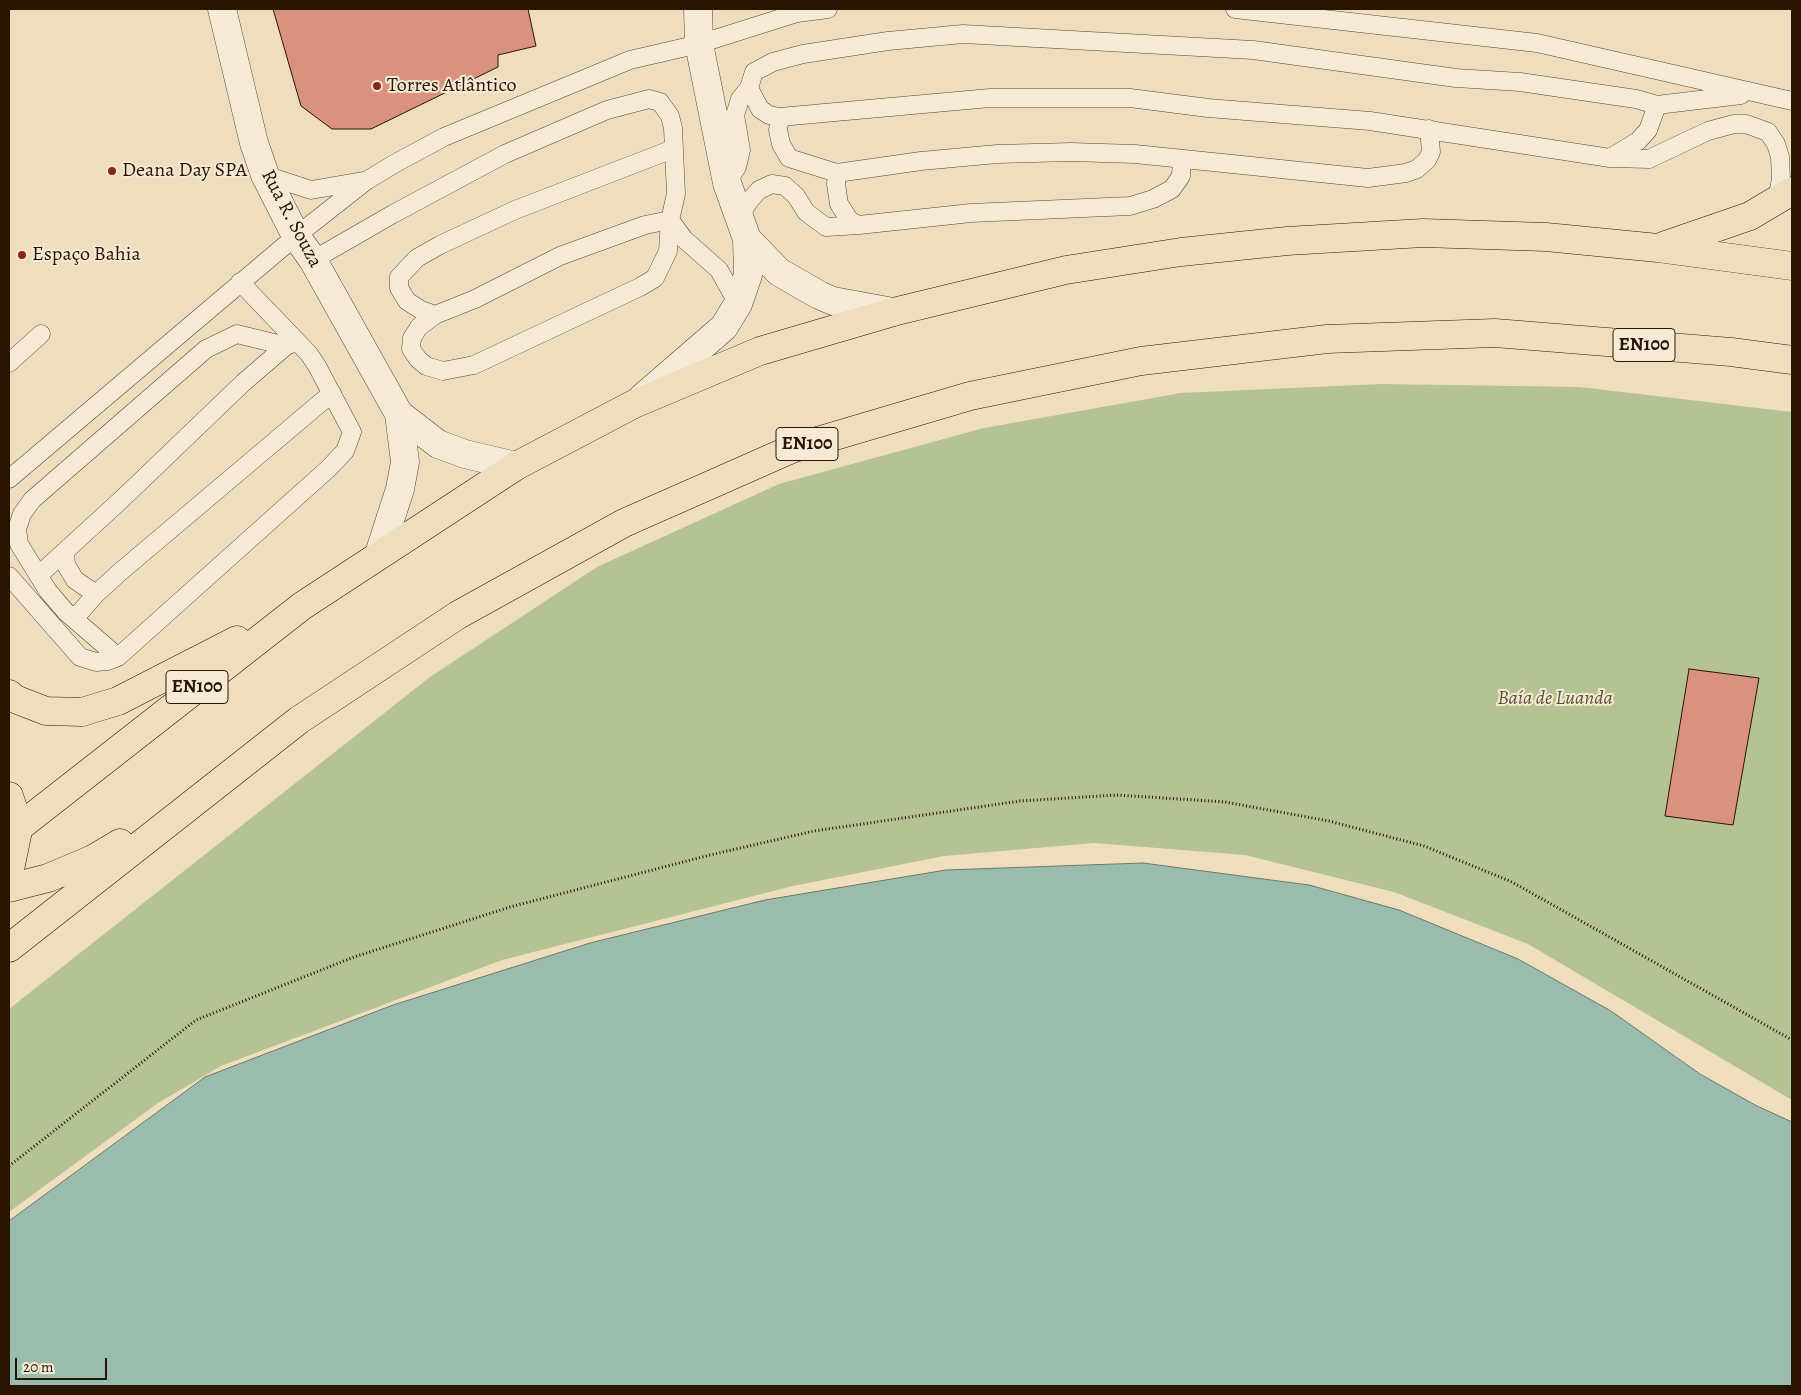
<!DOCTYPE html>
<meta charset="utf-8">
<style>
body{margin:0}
#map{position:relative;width:1801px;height:1395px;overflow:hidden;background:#efdebe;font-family:Alegreya,serif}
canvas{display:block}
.frame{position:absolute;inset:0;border:10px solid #291402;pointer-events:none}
.scale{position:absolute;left:15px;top:1358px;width:92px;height:22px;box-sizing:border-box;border:2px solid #291402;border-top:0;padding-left:6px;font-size:15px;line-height:18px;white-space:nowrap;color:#291402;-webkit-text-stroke:4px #f5ead5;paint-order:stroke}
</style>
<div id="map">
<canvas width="1801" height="1395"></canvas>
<div class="frame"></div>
<div class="scale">20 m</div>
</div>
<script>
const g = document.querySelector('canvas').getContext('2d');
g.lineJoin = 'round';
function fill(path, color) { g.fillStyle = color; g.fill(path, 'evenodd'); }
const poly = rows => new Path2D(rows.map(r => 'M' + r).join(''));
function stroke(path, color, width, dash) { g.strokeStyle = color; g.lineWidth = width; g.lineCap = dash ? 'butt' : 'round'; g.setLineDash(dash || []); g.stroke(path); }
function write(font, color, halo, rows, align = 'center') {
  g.font = font + ' Alegreya,serif'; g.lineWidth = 4; g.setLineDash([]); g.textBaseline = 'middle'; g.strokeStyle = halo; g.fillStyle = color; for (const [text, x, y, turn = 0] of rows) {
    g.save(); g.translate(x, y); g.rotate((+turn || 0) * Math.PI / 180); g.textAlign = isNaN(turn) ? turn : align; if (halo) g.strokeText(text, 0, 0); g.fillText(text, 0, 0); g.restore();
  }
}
const green = poly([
 [1381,384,1580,387,1792,412,1792,1100,1528,944,1394,892,1245,855,1094,843,944,856,793,886,502,960,221,1066,158,1103,9,1212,9,1009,430,677,597,567,779,484,984,428,1181,393]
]);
const water = poly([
 [1143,863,1309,885,1399,910,1518,959,1611,1011,1700,1074,1755,1105,1792,1122,1792,1386,9,1386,9,1221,205,1077,393,1005,590,943,765,900,946,870,1143,863]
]);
const building = poly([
 [273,9,528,9,536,46,498,55,498,67,371,129,332,129,301,106,273,9],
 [1689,669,1759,678,1733,825,1665,816,1689,669]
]);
const path = poly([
 [9,1166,196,1020,354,957,510,907,710,855,814,831,1020,801,1117,795,1225,802,1329,821,1424,846,1512,882,1792,1040]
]);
const service = poly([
 [1235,9,1537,43,1792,101],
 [1657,105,1741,95],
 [780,117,778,130,781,144,789,158,837,173,921,161,997,154,1071,152,1135,154,1368,178,1406,173,1417,169,1427,160,1431,152,1429,129],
 [1611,158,1649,159,1708,131,1734,124,1746,124,1768,132,1776,144,1780,157,1781,179,1777,200],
 [837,173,836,184,839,204,850,221,859,225,971,213,1130,206,1153,199,1172,189,1181,176,1182,159],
 [265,175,311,190,363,181],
 [727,183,737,167,741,150,735,115,740,99,749,88,754,72,773,62,803,54,888,41,963,34,1253,50,1456,78,1520,82,1636,99,1657,105,1648,130,1638,141,1610,158,1370,121,1208,108,1130,98,990,98,780,117,769,115,760,109,749,88],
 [741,225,744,209,750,200,759,190,772,184,785,186,796,196,806,212,826,227,859,225],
 [313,260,393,214,505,154,607,110,649,99,660,102,670,116,673,128,676,194,670,220,668,251,655,278,640,287,474,365,443,371,426,366,418,359,411,349,412,338,419,327,435,315,475,299,560,256,645,225,670,220,684,239,719,270,738,304],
 [435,315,421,310,407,301,399,288,399,277,417,258,440,245,515,210,673,149],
 [9,363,41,334],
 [9,479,296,236,366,181,394,164,444,137,630,60,699,44,797,13,828,9],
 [65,551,66,565,75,580,96,594],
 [39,575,122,499,244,382,286,346,293,343],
 [9,576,80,657,96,662,108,661,118,657,329,468,345,451,352,432,317,366,309,354,240,282],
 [74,619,96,594,120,572,332,393],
 [118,657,66,612,48,591,19,544,17,529,22,514,32,500,206,349,237,334,286,346]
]);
const minor = poly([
 [222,9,254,143,265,175,296,236,313,260,399,414,405,462,400,489,379,554],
 [747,239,779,272,819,295,833,301,893,312],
 [642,398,724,327,738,304,748,275,747,239,727,183,699,44,698,9],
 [399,414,438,444,465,454,516,466]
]);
const primary = poly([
 [1663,246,1750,216,1792,191],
 [9,694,15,699,46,711,82,712,118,701,237,640],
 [9,796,19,826,9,874],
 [9,835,302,606,516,466,634,404,760,351,893,312,1066,270,1181,252,1287,241,1423,233,1546,237,1658,248,1792,266],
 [9,888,48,878,93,859,120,843],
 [9,948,299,720,458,615,624,523,794,448,970,396,1141,361,1327,339,1495,333,1731,352,1792,360]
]);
const markers = [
 [377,86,5,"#8f2418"],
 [112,171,5,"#8f2418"],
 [22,255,5,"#8f2418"]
];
const shields = [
 [1644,345,62],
 [807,444,62],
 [197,687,62]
];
const shieldNames = [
 ["EN100",1644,345],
 ["EN100",807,444],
 ["EN100",197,687]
];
const poiNames = [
 ["Torres Atlântico",387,86],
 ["Deana Day SPA",122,171],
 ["Espaço Bahia",32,255]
];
const streetNames = [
 ["Rua R. Souza",291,219,62]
];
const parkNames = [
 ["Baía de Luanda",1555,699]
];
fill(green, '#b5c294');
fill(water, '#9abcae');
stroke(water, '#6d7969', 1);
fill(building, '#d9927e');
stroke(building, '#291402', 1);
stroke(service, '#5a4631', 19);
stroke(minor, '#5a4631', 29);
stroke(primary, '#291402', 29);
stroke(path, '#291402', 3, [1, 2.5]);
stroke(service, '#f5ead5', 18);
stroke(minor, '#f5ead5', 28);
stroke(primary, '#efdebe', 28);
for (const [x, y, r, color] of markers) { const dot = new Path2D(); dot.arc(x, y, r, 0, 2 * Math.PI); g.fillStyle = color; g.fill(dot); stroke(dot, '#f5ead5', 2); }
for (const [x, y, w] of shields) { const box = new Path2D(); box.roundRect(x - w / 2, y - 16.5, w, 33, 4); g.fillStyle = '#f5ead5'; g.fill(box); stroke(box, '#291402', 1); }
write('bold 19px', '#291402', null, shieldNames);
write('20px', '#291402', '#f5ead5', poiNames, 'left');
write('20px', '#291402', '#f5ead5', streetNames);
write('italic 20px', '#5a5135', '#f5ead5', parkNames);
</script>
